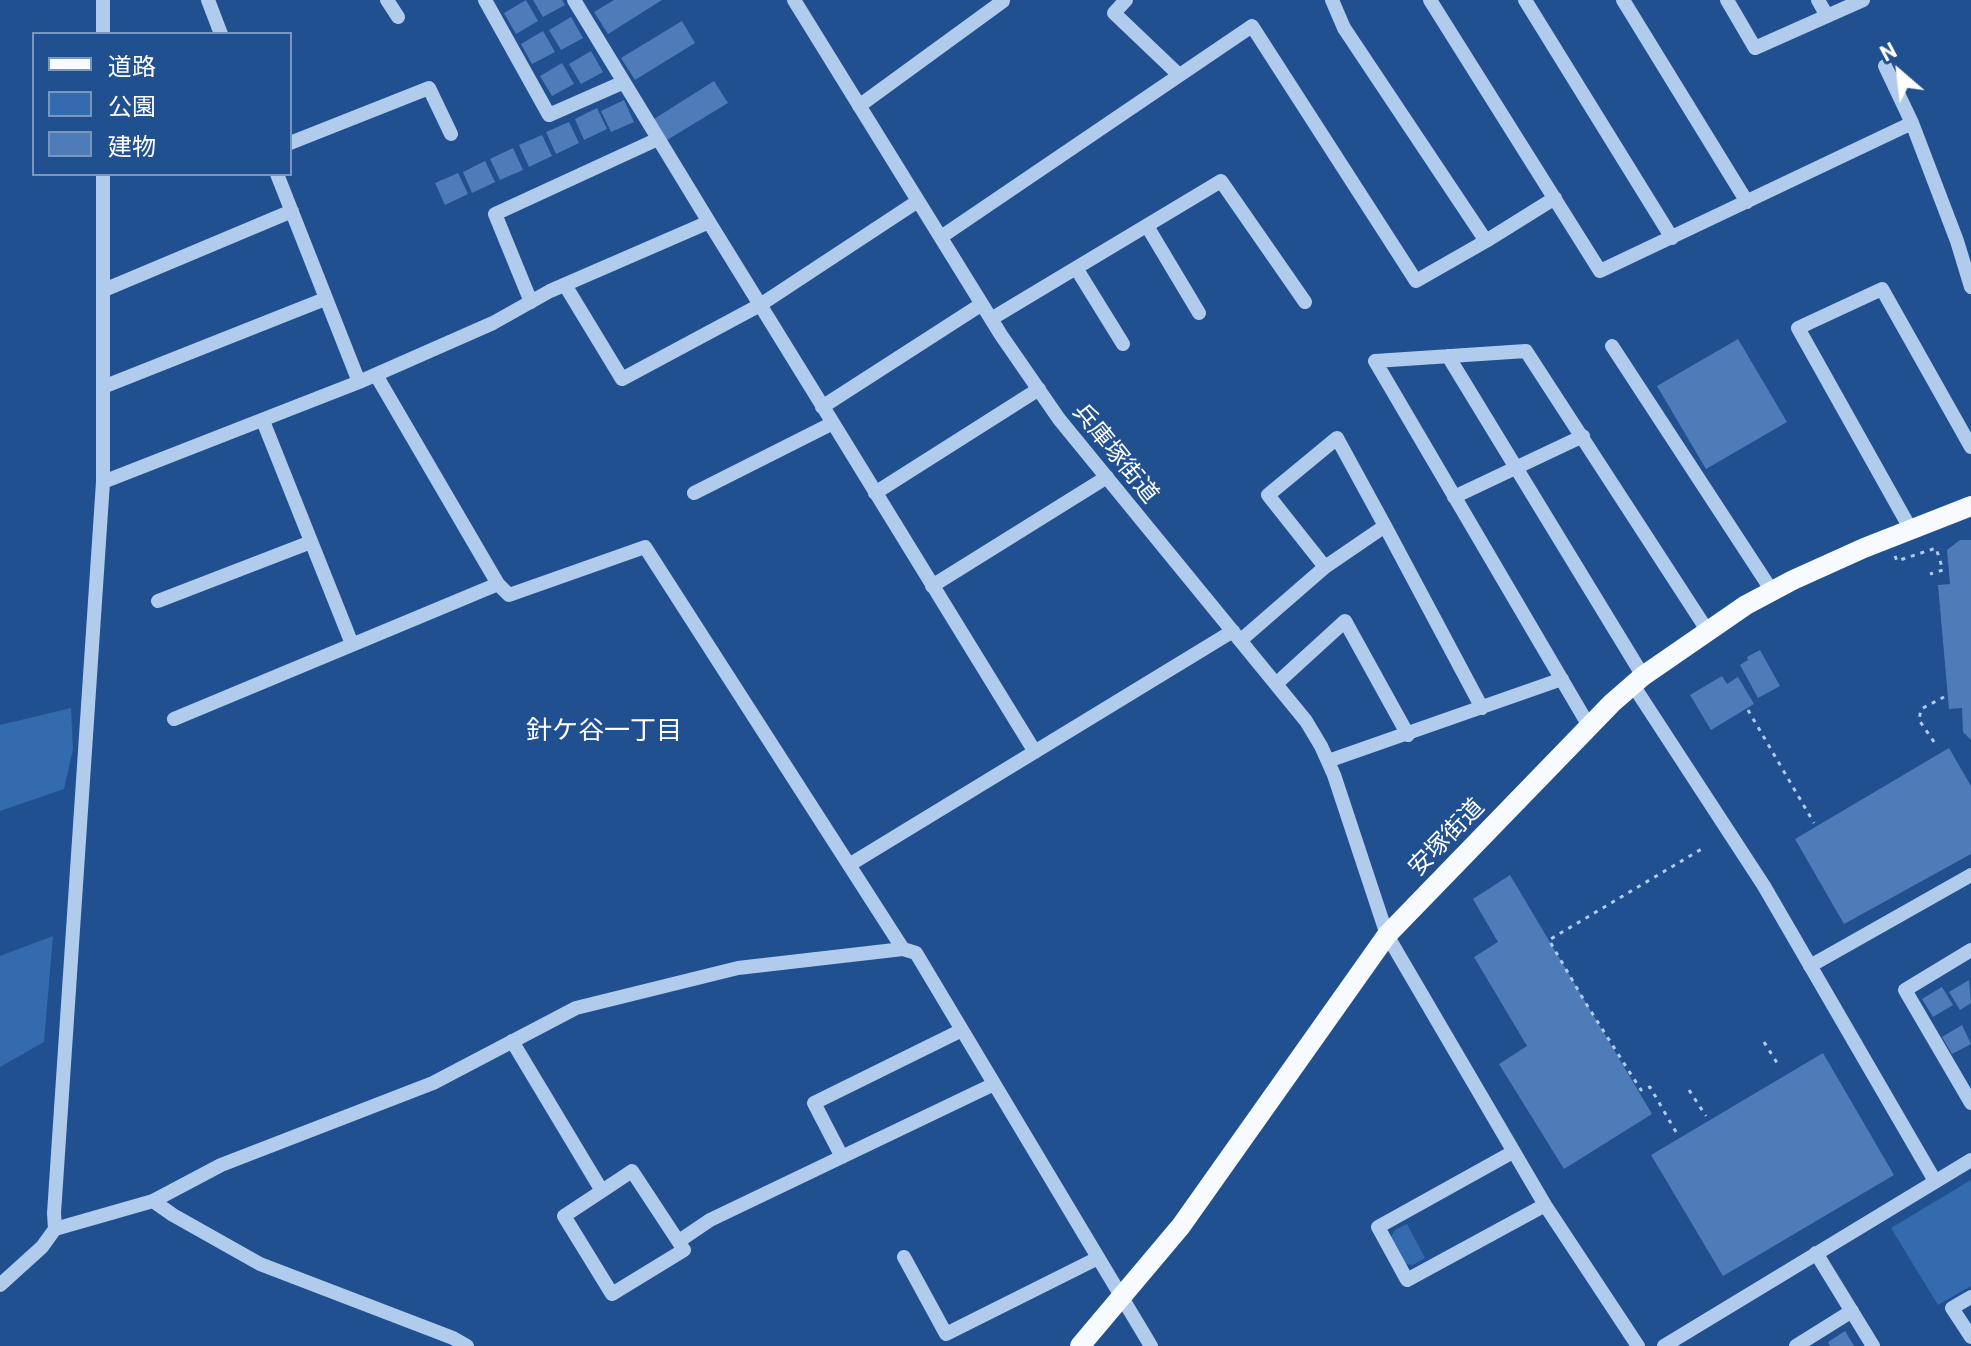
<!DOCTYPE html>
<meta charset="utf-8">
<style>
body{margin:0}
#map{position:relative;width:1971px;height:1346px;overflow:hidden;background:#205090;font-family:Barlow,"Noto Sans JP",sans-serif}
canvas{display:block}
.legend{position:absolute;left:32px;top:32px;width:260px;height:144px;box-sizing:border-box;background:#205090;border:2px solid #7996bc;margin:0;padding:10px 14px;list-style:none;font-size:24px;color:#fff}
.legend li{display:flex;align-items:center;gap:16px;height:40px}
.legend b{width:40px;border:2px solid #7996bc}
.north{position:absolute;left:1859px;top:32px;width:80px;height:80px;-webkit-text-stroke:6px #205090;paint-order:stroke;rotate:332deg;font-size:22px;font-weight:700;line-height:32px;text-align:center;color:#fff}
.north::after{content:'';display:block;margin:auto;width:28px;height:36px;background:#fff;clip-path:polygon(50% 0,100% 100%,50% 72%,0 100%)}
</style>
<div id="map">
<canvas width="1971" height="1346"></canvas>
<ul class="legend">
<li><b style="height:10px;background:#f7faff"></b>道路</li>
<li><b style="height:22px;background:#346aae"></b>公園</li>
<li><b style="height:22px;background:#4d7cb9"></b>建物</li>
</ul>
<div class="north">N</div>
</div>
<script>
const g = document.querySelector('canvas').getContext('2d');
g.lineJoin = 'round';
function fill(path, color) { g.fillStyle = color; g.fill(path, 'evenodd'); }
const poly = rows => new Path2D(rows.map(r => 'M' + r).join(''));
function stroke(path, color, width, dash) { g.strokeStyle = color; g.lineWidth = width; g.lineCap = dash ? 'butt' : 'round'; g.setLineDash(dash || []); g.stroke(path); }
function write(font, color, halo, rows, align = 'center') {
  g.font = font + ' Barlow,"Noto Sans JP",sans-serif'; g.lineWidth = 8; g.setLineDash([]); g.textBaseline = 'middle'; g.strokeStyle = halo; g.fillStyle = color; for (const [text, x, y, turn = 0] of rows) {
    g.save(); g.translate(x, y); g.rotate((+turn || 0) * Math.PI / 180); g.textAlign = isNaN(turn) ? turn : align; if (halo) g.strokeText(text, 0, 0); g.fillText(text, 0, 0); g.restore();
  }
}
const green = poly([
 [71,708,73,749,64,789,0,811,0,725],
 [53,936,44,1042,0,1067,0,956],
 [1971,1180,1971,1286,1938,1305,1891,1228],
 [1407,1224,1425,1258,1413,1265,1405,1264,1391,1237,1395,1230]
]);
const building = poly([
 [526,0,538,21,516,34,504,13],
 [533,0,562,0,565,5,543,17],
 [614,0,662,0,608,34,594,12],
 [571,17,583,38,561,50,549,30],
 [682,21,695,43,635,80,621,58],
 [543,31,555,52,532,64,521,44],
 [591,51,603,72,581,84,569,64],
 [562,63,574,84,552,96,540,76],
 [714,81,728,103,667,140,654,119],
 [624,100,634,122,611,132,601,111],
 [597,108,607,129,584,140,575,119],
 [569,122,579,143,556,154,546,132],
 [542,135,552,156,529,167,519,145],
 [513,148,523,170,500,180,490,159],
 [485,161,495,182,472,193,463,172],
 [458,173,468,194,445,205,435,183],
 [1738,339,1787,422,1706,469,1657,386],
 [1960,540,1971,540,1971,740,1963,732,1962,708,1949,709,1938,585,1950,584,1947,550],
 [1760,650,1780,686,1758,698,1740,665,1748,660,1747,657],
 [1722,676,1727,684,1738,677,1754,704,1711,730,1690,695],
 [1949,748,1971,786,1971,854,1844,924,1795,839],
 [1510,875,1652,1114,1564,1169,1499,1064,1527,1046,1474,957,1498,942,1473,899],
 [1969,980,1971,1003,1960,1010,1949,992],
 [1942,987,1953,1005,1933,1017,1922,999],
 [1962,1025,1971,1044,1952,1054,1942,1037],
 [1823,1053,1894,1175,1723,1276,1651,1155],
 [1845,1331,1854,1346,1830,1346,1828,1342]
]);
const path = poly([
 [1895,556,1897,561,1936,548,1943,570,1930,574],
 [1748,710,1814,823],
 [1934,742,1919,720,1921,709,1944,697],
 [1764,1042,1779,1066],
 [1689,1090,1706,1116],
 [1676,1132,1650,1087,1641,1090,1585,1002,1549,940,1705,847]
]);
const minor = poly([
 [103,0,103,34],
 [208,0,221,34],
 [387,0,398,17],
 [485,0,549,115,624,82],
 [574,0,709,222],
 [794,0,1001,335,1059,419,1306,721,1321,746,1334,775,1387,935,1545,1205,1638,1346],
 [1126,0,1114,13,1179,75],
 [1430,0,1600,271,1912,123],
 [1525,0,1672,238],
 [1623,0,1747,202],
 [1727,0,1755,48,1827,16],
 [1818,0,1827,16,1863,0],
 [1885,66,1912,123,1957,241,1971,287],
 [859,106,1003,1],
 [290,143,429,88,451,134],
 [277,174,359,382],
 [1147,226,1199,313],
 [941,237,1252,26,1416,281,1486,241,1344,28,1332,0],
 [1486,241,1555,198],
 [1076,268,1123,344],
 [565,285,622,379,760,305,918,201],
 [104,290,292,211],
 [531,302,495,214,658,139],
 [991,319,1221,181,1305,302],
 [1612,346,1772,591],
 [1448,356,1643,676],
 [103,387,325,299],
 [822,407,982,304],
 [263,421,352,644],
 [833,423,1035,752],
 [103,482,359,382,493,323,550,291,709,222,833,423,694,493],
 [875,493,1039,389],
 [1454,497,1583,436],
 [1910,528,1798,328,1882,289,1971,447],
 [1325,567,1268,495,1337,438,1385,526],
 [932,586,1107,477],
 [158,601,311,542],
 [1241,640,1325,567,1385,526,1482,708],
 [1276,684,1345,621,1408,735],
 [1633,685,1764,886,1935,1181],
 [174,719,498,584],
 [1589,726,1375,361,1526,351,1707,630],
 [1328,761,1562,679],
 [849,865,1233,631],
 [903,949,916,953,1151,1346],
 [1971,950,1905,990,1971,1103],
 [1810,966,1971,875],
 [512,1041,602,1191,564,1216,612,1294,684,1250,632,1171,602,1191],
 [1513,1152,1378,1227,1407,1280,1545,1205],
 [842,1157,814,1103,960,1031],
 [153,1201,221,1165,433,1083,576,1008,738,968,903,949,645,547,509,595,498,584,376,375],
 [55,1229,54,1213,103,482,103,174],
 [679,1241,710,1220,992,1085],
 [1816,1253,1873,1346],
 [904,1257,946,1334,1098,1258],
 [0,1285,42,1247,55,1229,153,1201,173,1215,260,1264,453,1338,467,1346],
 [1971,1297,1952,1308,1971,1337],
 [1664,1346,1971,1160],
 [1796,1346,1852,1311]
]);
const major = poly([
 [1080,1346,1181,1226,1387,935,1612,703,1643,676,1746,605,1793,580,1864,548,1971,506]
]);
const streetNames = [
 ["兵庫塚街道",1116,453,51],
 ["安塚街道",1446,837,-46]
];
const neighbourhoodNames = [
 ["針ケ谷一丁目",604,730]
];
fill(green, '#346aae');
fill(building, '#4d7cb9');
stroke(path, '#b1cbed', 3, [4, 6]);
stroke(minor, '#b1cbed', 14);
stroke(major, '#f7faff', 20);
write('24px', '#fff', '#205090', streetNames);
write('26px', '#fff', '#205090', neighbourhoodNames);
</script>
